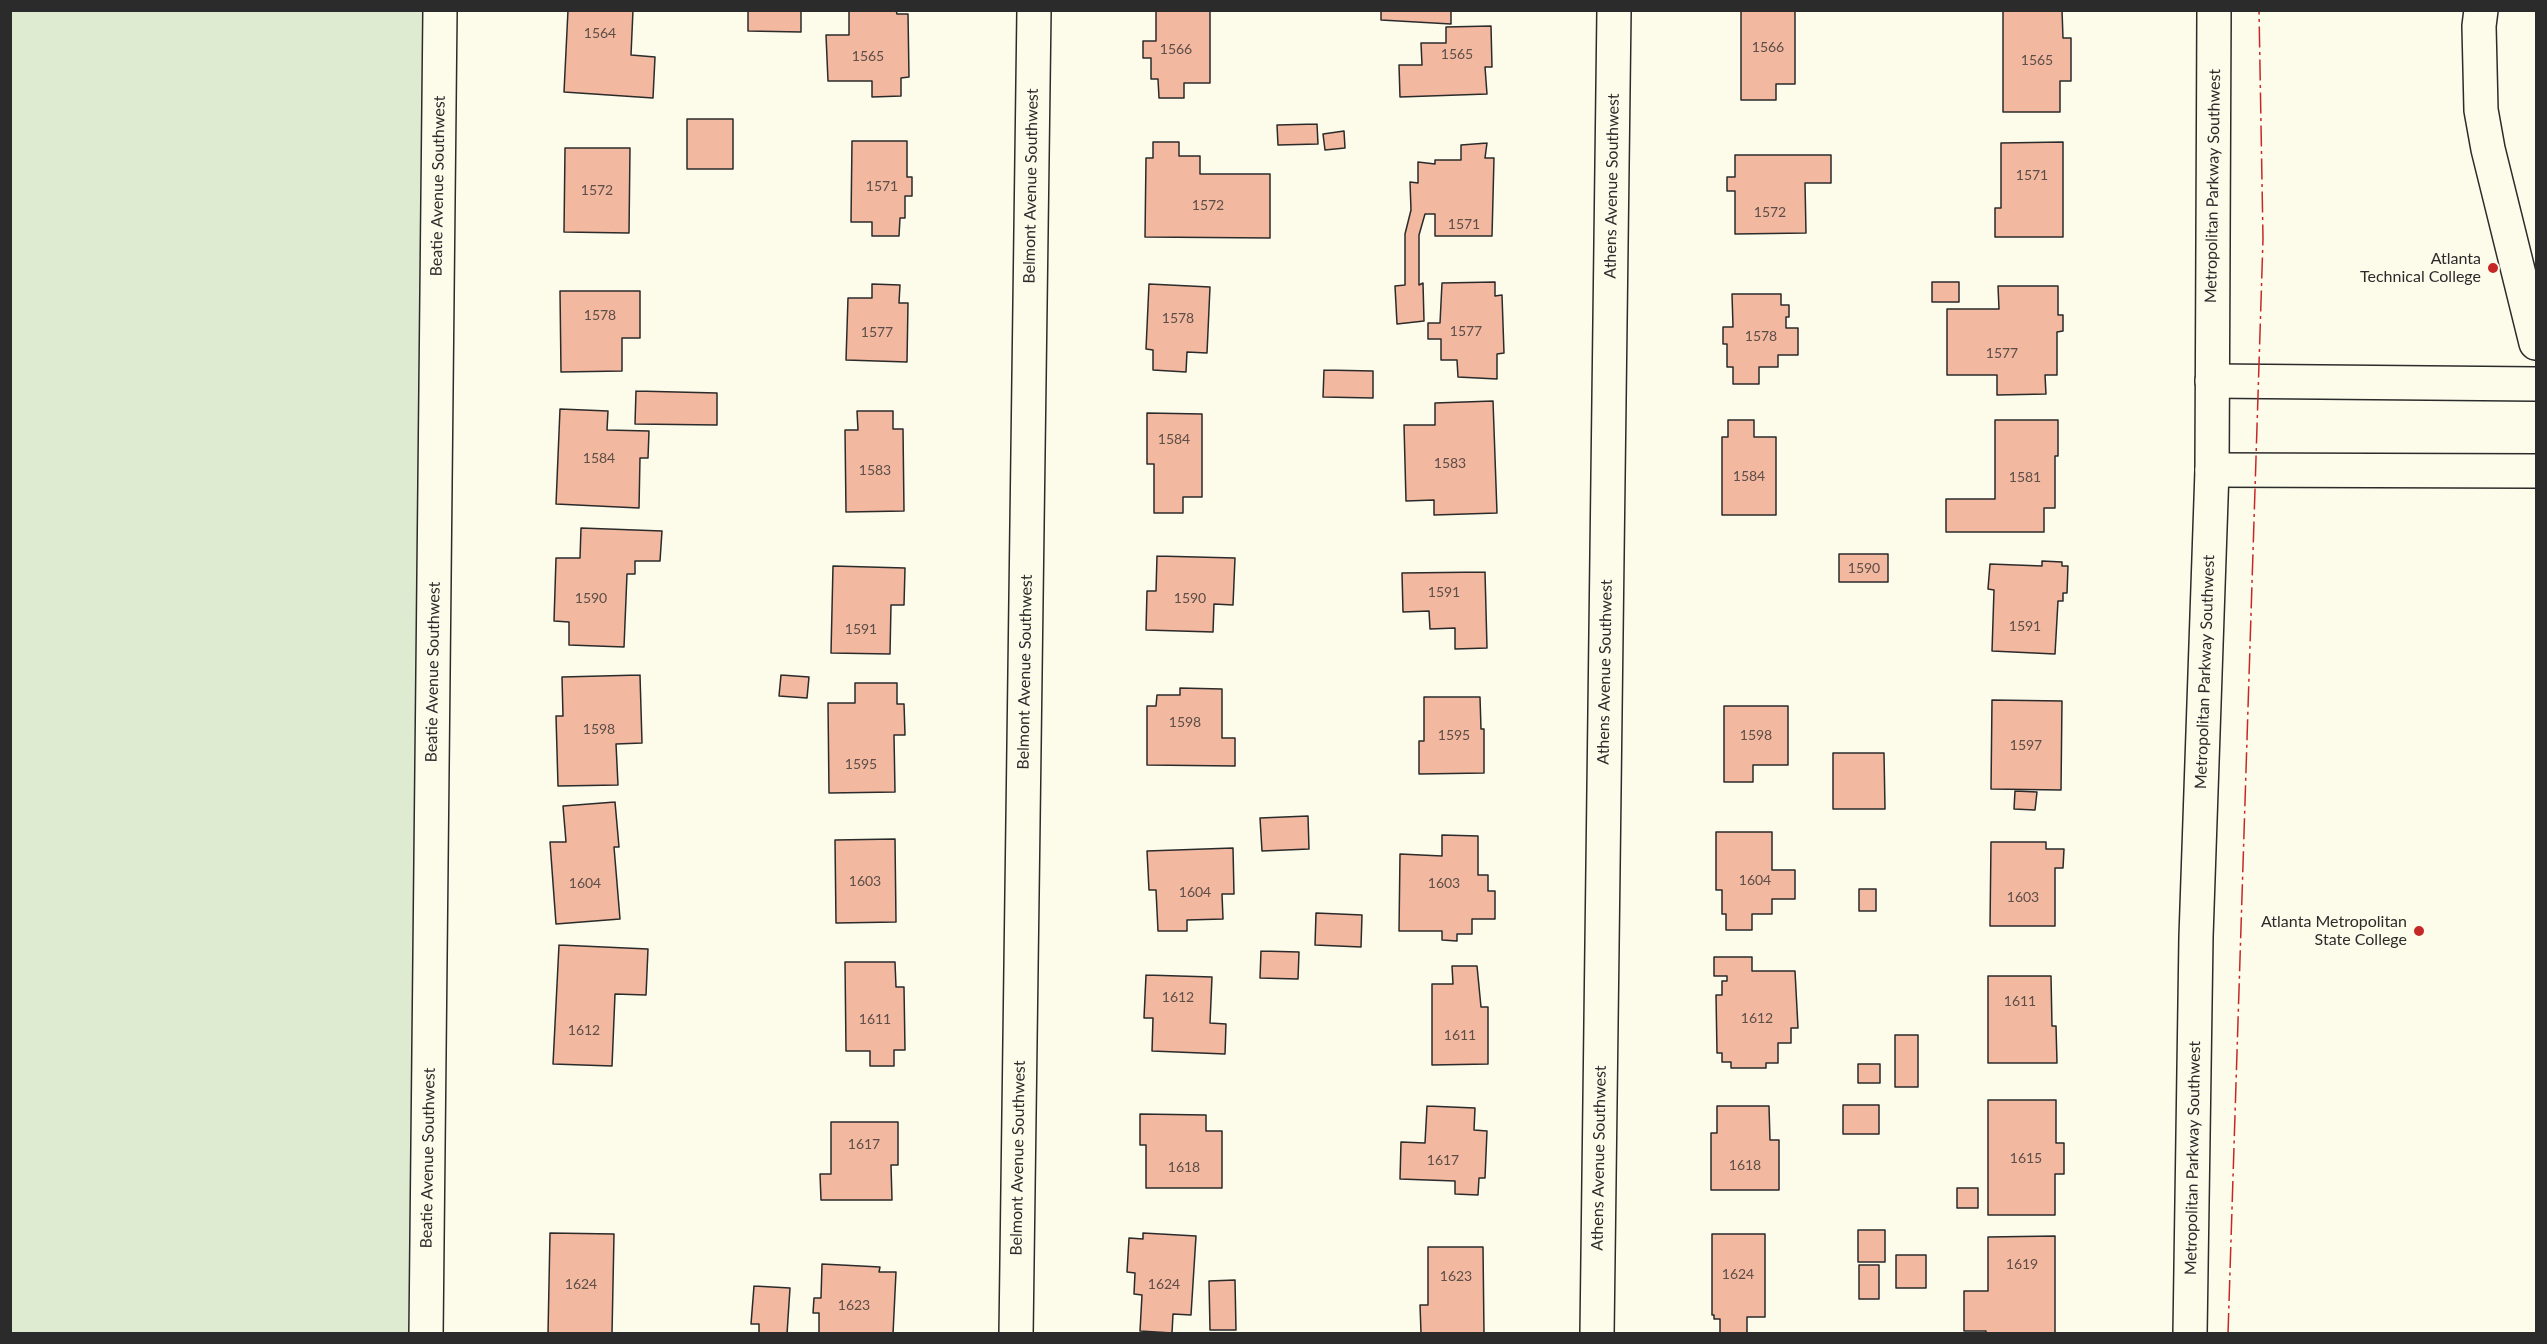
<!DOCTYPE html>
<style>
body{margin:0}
#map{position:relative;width:2547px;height:1344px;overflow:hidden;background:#fdfbea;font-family:Lato,sans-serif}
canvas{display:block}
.frame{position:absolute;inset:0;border:12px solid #2b2b2b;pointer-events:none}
</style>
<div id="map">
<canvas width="2547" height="1344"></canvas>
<div class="frame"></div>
</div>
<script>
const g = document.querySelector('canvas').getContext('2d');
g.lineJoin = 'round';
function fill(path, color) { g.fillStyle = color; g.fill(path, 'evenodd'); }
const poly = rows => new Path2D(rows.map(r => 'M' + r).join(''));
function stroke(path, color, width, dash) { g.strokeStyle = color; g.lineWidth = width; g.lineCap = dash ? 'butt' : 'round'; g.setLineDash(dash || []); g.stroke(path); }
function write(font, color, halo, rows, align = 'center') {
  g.font = font + ' Lato,sans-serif'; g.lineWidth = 4.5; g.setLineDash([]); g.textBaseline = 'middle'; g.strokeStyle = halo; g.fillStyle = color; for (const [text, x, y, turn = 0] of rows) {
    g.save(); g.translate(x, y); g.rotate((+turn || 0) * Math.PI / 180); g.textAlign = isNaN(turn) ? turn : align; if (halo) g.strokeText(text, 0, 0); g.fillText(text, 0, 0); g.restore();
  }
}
const green = poly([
 [10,11,452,11,433,1333,11,1333,10,11]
]);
const building = poly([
 [568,10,633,10,631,55,655,57,653,98,564,92,568,10],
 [748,10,801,10,801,32,748,31,748,10],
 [849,10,896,10,897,14,908,14,909,77,901,78,901,96,872,97,872,81,828,81,826,35,849,35,849,10],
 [1156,10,1210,10,1210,83,1184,83,1184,98,1159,98,1158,79,1151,79,1151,58,1143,58,1143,41,1156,41,1156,10],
 [1381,10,1451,10,1451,24,1381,20,1381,10],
 [1741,10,1795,10,1795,84,1776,84,1776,100,1741,100,1741,10],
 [2003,10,2062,10,2063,38,2071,38,2071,81,2060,81,2060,112,2003,112,2003,10],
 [1491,26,1492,67,1485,67,1487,94,1400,97,1399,65,1422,65,1421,43,1446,43,1446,27,1491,26],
 [687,119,733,119,733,169,687,169,687,119],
 [1317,124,1318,144,1278,145,1277,125,1317,124],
 [1344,131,1345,148,1325,150,1323,134,1344,131],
 [852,141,907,141,907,177,912,177,912,196,905,196,905,218,900,218,899,236,872,236,872,222,851,222,852,141],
 [1153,142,1179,142,1179,156,1200,156,1200,174,1270,174,1270,238,1145,237,1146,158,1153,158,1153,142],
 [2063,142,2063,237,1995,237,1995,208,2001,208,2001,143,2063,142],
 [1487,143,1485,158,1494,158,1492,236,1435,236,1435,214,1425,214,1419,235,1419,285,1423,283,1424,321,1397,324,1395,286,1405,285,1405,234,1411,210,1410,182,1418,183,1418,162,1435,164,1435,160,1461,160,1461,145,1487,143],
 [565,148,630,148,629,233,564,232,565,148],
 [1735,155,1831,155,1831,183,1805,183,1806,233,1735,234,1735,191,1727,191,1727,177,1735,177,1735,155],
 [1495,282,1495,296,1502,295,1504,353,1497,354,1497,379,1458,377,1457,360,1441,360,1441,339,1428,339,1428,323,1440,323,1442,283,1495,282],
 [1932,282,1959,282,1959,302,1932,302,1932,282],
 [872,284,900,285,899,303,908,303,907,362,846,360,848,298,872,298,872,284],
 [1149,284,1210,287,1207,353,1187,352,1186,372,1153,370,1153,350,1146,349,1149,284],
 [1998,286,2058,286,2058,315,2063,315,2063,331,2057,332,2057,375,2045,375,2046,394,1997,395,1997,375,1947,375,1947,309,1999,309,1998,286],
 [560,291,640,291,640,338,622,338,622,371,561,372,560,291],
 [1732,294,1781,294,1781,305,1789,305,1789,317,1786,317,1786,328,1798,328,1798,355,1778,355,1778,367,1759,367,1759,384,1733,384,1733,367,1727,367,1727,344,1723,344,1723,327,1733,327,1732,294],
 [1324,370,1373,371,1373,398,1323,397,1324,370],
 [636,391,717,393,717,425,635,424,636,391],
 [1493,401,1497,513,1434,515,1434,500,1406,501,1404,425,1435,425,1435,403,1493,401],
 [560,409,608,411,607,430,649,431,648,458,640,458,639,508,556,504,560,409],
 [857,411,893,411,893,429,903,429,904,511,846,512,845,430,858,430,857,411],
 [1147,413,1202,414,1202,497,1183,497,1183,513,1154,513,1154,464,1147,464,1147,413],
 [1728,420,1754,420,1754,437,1776,437,1776,515,1722,515,1722,437,1728,437,1728,420],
 [1995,420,2058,420,2058,456,2055,456,2055,508,2044,508,2044,532,1946,532,1946,499,1995,499,1995,420],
 [581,528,662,531,660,561,635,561,635,574,627,574,624,647,569,645,569,622,554,621,556,558,580,558,581,528],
 [1839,554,1888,554,1888,582,1839,582,1839,554],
 [1157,556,1235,558,1233,605,1214,604,1213,632,1146,630,1147,591,1156,591,1157,556],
 [2042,561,2062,562,2062,566,2068,566,2067,593,2063,593,2063,601,2058,601,2055,654,1992,651,1994,590,1988,589,1990,564,2042,566,2042,561],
 [833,566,905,568,904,605,891,605,890,654,831,653,833,566],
 [1485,572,1487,648,1455,649,1455,628,1430,629,1429,611,1403,612,1402,573,1485,572],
 [640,675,642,743,616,744,618,785,558,786,556,716,563,716,562,677,640,675],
 [781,675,809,677,807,698,779,696,781,675],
 [855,683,897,683,897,704,904,704,905,735,894,735,895,792,829,793,828,703,855,703,855,683],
 [1180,688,1222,689,1222,738,1235,738,1235,766,1147,765,1147,706,1156,706,1157,695,1180,695,1180,688],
 [1424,697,1480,697,1481,729,1484,729,1484,773,1419,774,1419,741,1424,741,1424,697],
 [1992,700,2062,701,2061,790,1991,789,1992,700],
 [1724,706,1788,706,1788,765,1753,765,1753,782,1724,782,1724,706],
 [1833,753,1884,753,1885,809,1833,809,1833,753],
 [2015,791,2037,792,2035,810,2014,809,2015,791],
 [615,802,619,847,614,847,620,919,556,924,550,842,566,842,563,806,615,802],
 [1308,816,1309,849,1262,851,1260,818,1308,816],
 [1716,832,1772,832,1772,870,1795,870,1795,899,1772,899,1772,914,1752,914,1752,930,1726,930,1726,914,1722,914,1722,890,1716,890,1716,832],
 [1442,835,1478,836,1478,875,1488,875,1488,891,1495,891,1495,919,1472,919,1472,934,1457,934,1457,941,1442,940,1442,931,1399,931,1400,854,1442,856,1442,835],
 [895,839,896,922,836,923,835,840,895,839],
 [1991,842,2046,842,2046,849,2064,849,2063,868,2055,868,2055,926,1990,926,1991,842],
 [1233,848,1234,894,1222,894,1223,919,1187,920,1187,931,1158,931,1156,890,1149,890,1147,851,1233,848],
 [1859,889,1876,889,1876,911,1859,911,1859,889],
 [1316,913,1362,915,1361,947,1315,945,1316,913],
 [559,945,648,949,646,995,615,994,612,1066,553,1064,559,945],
 [1261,951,1299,952,1298,979,1260,978,1261,951],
 [1714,957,1752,957,1752,971,1795,971,1798,1028,1791,1028,1791,1043,1778,1043,1778,1063,1766,1063,1766,1068,1731,1068,1731,1062,1722,1062,1722,1053,1717,1053,1716,995,1722,995,1722,981,1727,981,1727,976,1714,976,1714,957],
 [845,962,895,962,896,987,904,987,905,1050,894,1050,894,1066,870,1066,870,1051,846,1051,845,962],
 [1452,966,1477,966,1481,1007,1488,1007,1488,1064,1432,1065,1432,984,1453,984,1452,966],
 [1146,975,1212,977,1210,1023,1226,1024,1225,1054,1152,1051,1153,1018,1144,1018,1146,975],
 [1988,976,2051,976,2052,1026,2056,1026,2057,1063,1988,1063,1988,976],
 [1895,1035,1918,1035,1918,1087,1895,1087,1895,1035],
 [1858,1064,1880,1064,1880,1083,1858,1083,1858,1064],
 [1988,1100,2056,1100,2056,1143,2064,1143,2064,1174,2055,1174,2055,1215,1988,1215,1988,1100],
 [1843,1105,1879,1105,1879,1134,1843,1134,1843,1105],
 [1427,1106,1475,1108,1474,1130,1487,1131,1485,1178,1479,1178,1478,1195,1455,1194,1455,1181,1400,1179,1401,1142,1425,1143,1427,1106],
 [1717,1106,1769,1106,1770,1140,1779,1140,1779,1190,1711,1190,1711,1133,1717,1133,1717,1106],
 [1140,1114,1206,1115,1206,1131,1222,1131,1222,1188,1146,1188,1146,1145,1140,1145,1140,1114],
 [831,1122,898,1122,898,1165,891,1165,892,1200,821,1200,820,1174,831,1174,831,1122],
 [1957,1188,1978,1188,1978,1208,1957,1208,1957,1188],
 [1858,1230,1885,1230,1885,1262,1858,1262,1858,1230],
 [550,1233,614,1234,612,1334,548,1334,550,1233],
 [1143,1233,1196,1236,1191,1315,1173,1314,1172,1333,1140,1331,1142,1295,1134,1294,1135,1273,1127,1272,1129,1238,1143,1239,1143,1233],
 [1712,1234,1765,1234,1765,1317,1747,1317,1747,1333,1720,1333,1720,1319,1714,1319,1714,1315,1712,1315,1712,1234],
 [2055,1236,2055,1334,1986,1334,1986,1331,1964,1331,1964,1291,1988,1291,1988,1237,2055,1236],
 [1428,1247,1483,1247,1484,1334,1421,1333,1420,1305,1428,1305,1428,1247],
 [1896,1255,1926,1255,1926,1288,1896,1288,1896,1255],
 [822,1264,880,1267,879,1272,896,1272,893,1334,819,1334,819,1313,813,1313,814,1298,821,1298,822,1264],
 [1859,1265,1879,1265,1879,1299,1859,1299,1859,1265],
 [1235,1280,1236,1330,1210,1330,1209,1281,1235,1280],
 [754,1286,790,1288,787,1334,759,1334,759,1324,751,1324,754,1286]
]);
const minor = poly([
 [2481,10,2479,26,2481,110,2488,149,2536,343],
 [2212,381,2536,384],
 [2212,470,2536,471],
 [426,1334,440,10],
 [1016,1334,1034,10],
 [1597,1334,1614,10]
]);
const major = poly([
 [2190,1334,2196,937,2212,470,2214,10]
]);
const power = poly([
 [2228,1334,2263,239,2259,10]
]);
const markers = [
 [2493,268,6,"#c62828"],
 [2419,931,6,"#c62828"]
];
const numberNames = [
 ["1564",600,33],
 ["1566",1768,47],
 ["1566",1176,49],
 ["1565",1457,54],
 ["1565",868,56],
 ["1565",2037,60],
 ["1571",2032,175],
 ["1571",882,186],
 ["1572",597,190],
 ["1572",1208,205],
 ["1572",1770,212],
 ["1571",1464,224],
 ["1578",600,315],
 ["1578",1178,318],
 ["1577",1466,331],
 ["1577",877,332],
 ["1578",1761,336],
 ["1577",2002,353],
 ["1584",1174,439],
 ["1584",599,458],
 ["1583",1450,463],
 ["1583",875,470],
 ["1584",1749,476],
 ["1581",2025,477],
 ["1590",1864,568],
 ["1591",1444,592],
 ["1590",591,598],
 ["1590",1190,598],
 ["1591",2025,626],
 ["1591",861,629],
 ["1598",1185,722],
 ["1598",599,729],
 ["1595",1454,735],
 ["1598",1756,735],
 ["1597",2026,745],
 ["1595",861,764],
 ["1604",1755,880],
 ["1603",865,881],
 ["1604",585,883],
 ["1603",1444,883],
 ["1604",1195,892],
 ["1603",2023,897],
 ["1612",1178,997],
 ["1611",2020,1001],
 ["1612",1757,1018],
 ["1611",875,1019],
 ["1612",584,1030],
 ["1611",1460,1035],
 ["1617",864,1144],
 ["1615",2026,1158],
 ["1617",1443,1160],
 ["1618",1745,1165],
 ["1618",1184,1167],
 ["1619",2022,1264],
 ["1624",1738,1274],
 ["1623",1456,1276],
 ["1624",581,1284],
 ["1624",1164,1284],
 ["1623",854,1305]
];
const streetNames = [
 ["Beatie Avenue Southwest",438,186,-89],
 ["Belmont Avenue Southwest",1031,186,-89],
 ["Athens Avenue Southwest",1612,186,-89],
 ["Metropolitan Parkway Southwest",2213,186,-89],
 ["Beatie Avenue Southwest",433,672,-89],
 ["Belmont Avenue Southwest",1025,672,-89],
 ["Athens Avenue Southwest",1605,672,-89],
 ["Metropolitan Parkway Southwest",2205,672,-88],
 ["Beatie Avenue Southwest",428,1158,-89],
 ["Belmont Avenue Southwest",1018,1158,-89],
 ["Athens Avenue Southwest",1599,1158,-89],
 ["Metropolitan Parkway Southwest",2193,1158,-89]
];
const poiNames = [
 ["Atlanta",2481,259],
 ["Technical College",2481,277],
 ["Atlanta Metropolitan",2407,922],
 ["State College",2407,940]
];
fill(green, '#deebd1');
stroke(green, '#74746e', 1.5);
fill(building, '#f2b8a0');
stroke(building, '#2b2b2b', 1.5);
stroke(minor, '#2b2b2b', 36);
stroke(major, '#2b2b2b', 36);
stroke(minor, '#fdfbea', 33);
stroke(major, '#fdfbea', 33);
stroke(power, '#c62828', 1.5, [21, 4.5, 3, 4.5]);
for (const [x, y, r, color] of markers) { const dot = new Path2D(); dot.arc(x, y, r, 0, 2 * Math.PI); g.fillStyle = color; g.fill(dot); stroke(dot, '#fdfbea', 2); }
write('14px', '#5d4e48', null, numberNames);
write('16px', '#2b2b2b', '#fdfbea', streetNames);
write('16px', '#2b2b2b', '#fdfbea', poiNames, 'right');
</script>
